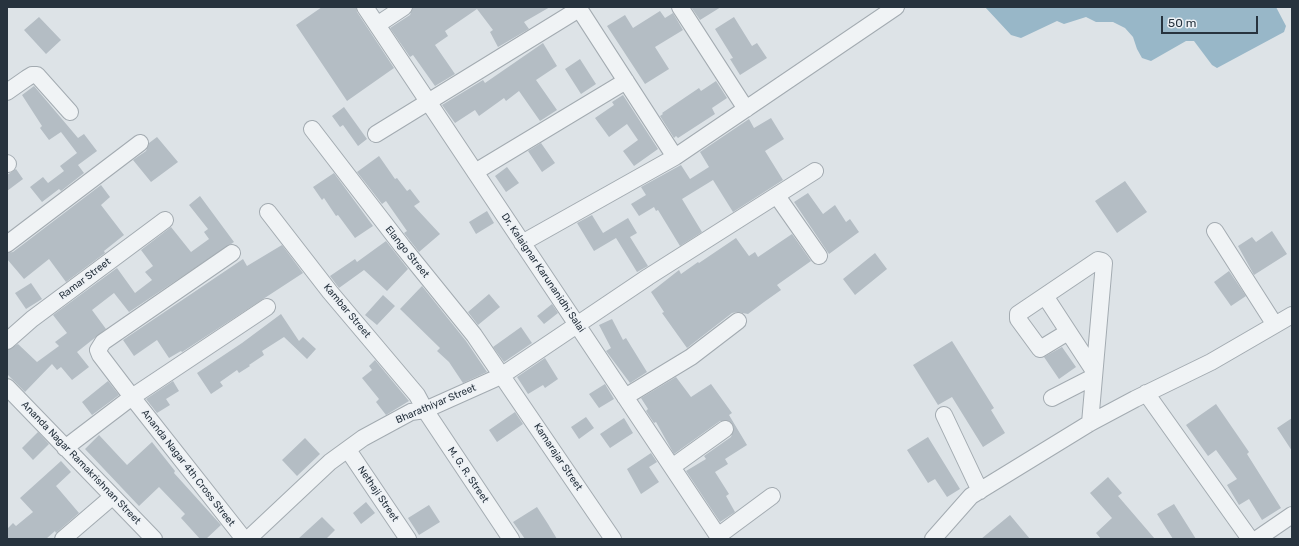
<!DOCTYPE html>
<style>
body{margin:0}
#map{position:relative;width:1299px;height:546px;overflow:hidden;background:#dde3e7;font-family:Rubik,sans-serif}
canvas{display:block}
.frame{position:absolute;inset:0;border:8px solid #27333e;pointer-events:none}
.scale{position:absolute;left:1161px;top:16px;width:97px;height:18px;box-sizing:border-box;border:2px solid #27333e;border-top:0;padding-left:5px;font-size:12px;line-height:14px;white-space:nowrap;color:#27333e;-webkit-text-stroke:3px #edf1f5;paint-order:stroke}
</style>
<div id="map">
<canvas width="1299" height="546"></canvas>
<div class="frame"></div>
<div class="scale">50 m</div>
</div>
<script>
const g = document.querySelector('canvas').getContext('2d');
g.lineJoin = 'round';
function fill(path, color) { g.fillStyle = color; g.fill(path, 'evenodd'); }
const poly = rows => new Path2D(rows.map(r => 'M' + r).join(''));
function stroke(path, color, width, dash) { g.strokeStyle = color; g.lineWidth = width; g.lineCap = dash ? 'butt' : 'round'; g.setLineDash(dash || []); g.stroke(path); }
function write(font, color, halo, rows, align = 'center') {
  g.font = font + ' Rubik,sans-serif'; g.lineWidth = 3; g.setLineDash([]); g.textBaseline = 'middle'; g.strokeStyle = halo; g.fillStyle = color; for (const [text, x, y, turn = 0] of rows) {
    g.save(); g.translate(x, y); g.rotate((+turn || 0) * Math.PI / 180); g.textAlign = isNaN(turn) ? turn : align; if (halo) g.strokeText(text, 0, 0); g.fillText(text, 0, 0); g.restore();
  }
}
const water = poly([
 [985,7,1276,7,1286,26,1284,32,1217,68,1212,65,1194,41,1186,41,1151,61,1142,58,1137,49,1133,37,1125,28,1113,22,1096,22,1086,17,1064,24,1057,21,1021,38,1011,35]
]);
const building = poly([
 [322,7,356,7,357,12,394,68,347,101,296,25],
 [413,7,550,7,524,22,529,29,498,47,490,32,493,30,477,9,445,31,448,36,435,45,455,74,435,86,413,55,410,57,390,28,410,15],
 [691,7,721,7,700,20],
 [660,11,665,18,673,13,683,30,655,47,669,69,645,84,607,26,625,15,633,28],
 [39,17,61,40,46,54,24,30],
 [734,17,752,46,757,43,767,58,740,75,730,59,733,58,715,29],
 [543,43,557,66,536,80,557,110,540,121,519,91,506,101,504,98,479,116,475,110,455,123,442,105,483,80,485,83],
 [580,59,596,84,581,94,565,69],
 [716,81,727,98,712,108,715,114,678,138,676,136,674,138,660,116,663,114,662,113,699,88,701,91],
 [34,86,78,138,84,134,97,151,78,165,84,173,61,191,59,189,42,202,30,187,43,177,48,183,64,171,60,166,77,153,61,132,49,140,40,128,42,126,22,95],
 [623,95,658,149,634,166,623,151,638,140,627,124,609,137,595,118,614,105,612,102],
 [344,107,367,139,358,146,343,125,340,127,332,116],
 [771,118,784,139,765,151,783,180,733,212,713,180,682,199,702,232,680,246,658,210,656,211,654,207,639,216,631,204,646,195,641,187,681,165,690,179,709,167,700,152,749,119,754,128],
 [157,137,178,162,151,182,133,160,146,151,149,143],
 [541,143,555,163,542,172,528,151],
 [379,156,395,179,397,178,407,191,410,189,420,202,414,206,440,234,419,252,404,233,407,231,386,201,382,204,357,172],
 [507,167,519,183,506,192,495,176],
 [16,169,23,179,7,191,7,175],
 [334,173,373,226,355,238,338,215,336,216,324,198,322,200,313,187],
 [1125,181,1147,212,1117,233,1095,201],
 [101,185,110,197,101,205,124,235,104,251,105,253,66,282,49,259,24,279,7,259,7,253,13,252],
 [808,193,823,214,835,205,846,222,850,219,859,232,829,254,794,202],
 [200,196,234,242,129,312,114,293,92,310,106,329,77,352,89,367,72,380,61,367,57,370,52,364,25,392,7,374,7,350,18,344,37,362,59,346,55,342,67,333,53,315,117,268,135,293,152,280,145,272,153,266,141,250,171,227,191,252,209,239,204,232,208,229,189,205],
 [487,211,494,223,476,234,469,222],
 [592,215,603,233,628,218,637,233,630,237,648,266,637,272,616,238,594,251,577,223],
 [1272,231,1287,254,1254,275,1238,246,1252,237,1256,242],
 [792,234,811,261,777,285,781,290,764,302,748,314,737,312,732,313,687,348,662,313,664,312,651,292,679,270,681,274,698,262,699,263,736,238,749,256,755,252,758,257],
 [386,241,408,269,387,291,364,270,339,288,330,276,355,259,357,262],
 [282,245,303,273,182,352,181,351,169,358,157,340,134,356,123,340,243,259,247,266],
 [875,253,887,269,855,295,843,279],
 [1229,271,1246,296,1231,306,1214,282],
 [31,283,42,299,26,309,15,293],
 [422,286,466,341,487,372,463,383,449,362,437,351,440,348,400,309],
 [489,294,500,307,478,325,468,312],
 [383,295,395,306,377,325,365,315],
 [552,304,558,313,544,324,537,316],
 [281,314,299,341,303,337,316,349,307,359,284,337,262,351,264,355,249,365,250,366,239,373,237,370,220,382,223,386,211,394,197,373,242,343],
 [612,319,623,340,626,338,647,372,630,383,606,351,611,348,599,325],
 [521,327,532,343,504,362,493,347],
 [952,341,994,408,991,410,1005,433,983,447,952,397,938,405,913,365],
 [1062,347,1076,367,1059,379,1044,357],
 [545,358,558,379,545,388,543,385,528,394,517,377],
 [375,360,409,401,386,415,376,402,379,399,362,378,372,370,369,366],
 [676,377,691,397,711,384,732,413,729,415,747,445,725,459,728,464,715,472,729,494,726,496,735,512,720,522,686,471,706,459,704,456,731,437,734,428,729,421,720,421,674,454,656,422,654,423,646,411,648,409,641,398],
 [108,381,119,395,92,415,82,402],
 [173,381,179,391,166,399,170,405,157,413,146,399],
 [605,384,614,399,599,408,589,394],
 [1216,404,1249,452,1247,454,1281,508,1262,520,1249,499,1239,505,1227,485,1237,479,1216,450,1208,456,1186,425],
 [515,412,523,424,497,442,489,430],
 [586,417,594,428,579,439,571,427],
 [624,418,633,433,610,448,600,434],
 [1292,418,1292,451,1277,428],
 [38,432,49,444,33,460,22,448],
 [99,435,127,465,152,442,175,471,174,473,221,525,206,539,200,539,181,518,185,514,159,487,139,506,85,449],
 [928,437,960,489,947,497,935,479,928,483,907,450],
 [305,438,320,454,297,476,282,460],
 [651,453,657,462,649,467,659,482,641,494,627,469],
 [61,461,71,472,56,486,79,513,56,533,55,531,46,539,7,539,7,529,13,523,16,526,33,512,20,498],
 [1108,477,1122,493,1118,496,1155,539,1101,539,1096,533,1112,518,1090,493],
 [366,502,375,513,361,524,353,513],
 [1174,504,1196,539,1173,539,1157,514],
 [429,505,440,522,419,535,408,518],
 [537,507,548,524,557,539,525,539,513,522],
 [1010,515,1030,539,981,539],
 [322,517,335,530,326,539,298,539]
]);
const minor = poly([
 [365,7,720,539],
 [578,7,675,157,896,7],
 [680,7,746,109],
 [377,25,404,7],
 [7,92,27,78,32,75,37,75,70,112],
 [312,129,402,246,474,335,613,539],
 [376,134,579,9],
 [7,163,8,164],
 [475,172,626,81],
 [777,196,819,256],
 [268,212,330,292,417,395,425,410,511,539],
 [1215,231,1275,325],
 [522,243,675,157],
 [7,244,140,143],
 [232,253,103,342,98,350,100,355,132,397,244,539],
 [1045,296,1094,371],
 [1068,332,1040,349,1018,319,1018,314,1098,260,1102,261,1104,263,1090,423],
 [7,341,32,319,165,220],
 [7,387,154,539],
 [1146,393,1250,539],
 [625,397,691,357,738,321],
 [1052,398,1093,377],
 [944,415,980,491],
 [65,448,132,397,267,307],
 [348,450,408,539],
 [672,467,725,429],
 [718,536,772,496],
 [63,539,112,497],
 [248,539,330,462,363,438,411,412,425,410,501,376,648,277,815,171],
 [933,539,971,496,1090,423,1135,399,1211,362,1292,315],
 [1257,539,1292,515]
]);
const streetNames = [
 ["Elango Street",407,252,51],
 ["Dr. Kalaignar Karunanidhi Salai",543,273,56],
 ["Ramar Street",85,279,-37],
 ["Kambar Street",347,311,50],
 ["Bharathiyar Street",436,404,-23],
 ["Kamarajar Street",558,457,56],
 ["Ananda Nagar Ramakrishnan Street",81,463,46],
 ["Ananda Nagar 4th Cross Street",188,468,52],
 ["M. G. R. Street",468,475,56],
 ["Nethaji Street",378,494,56]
];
fill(water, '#98b7c8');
fill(building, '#b4bdc4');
stroke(minor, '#a3abb1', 18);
stroke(minor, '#f0f3f5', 16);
write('10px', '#27333e', '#edf1f5', streetNames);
</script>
